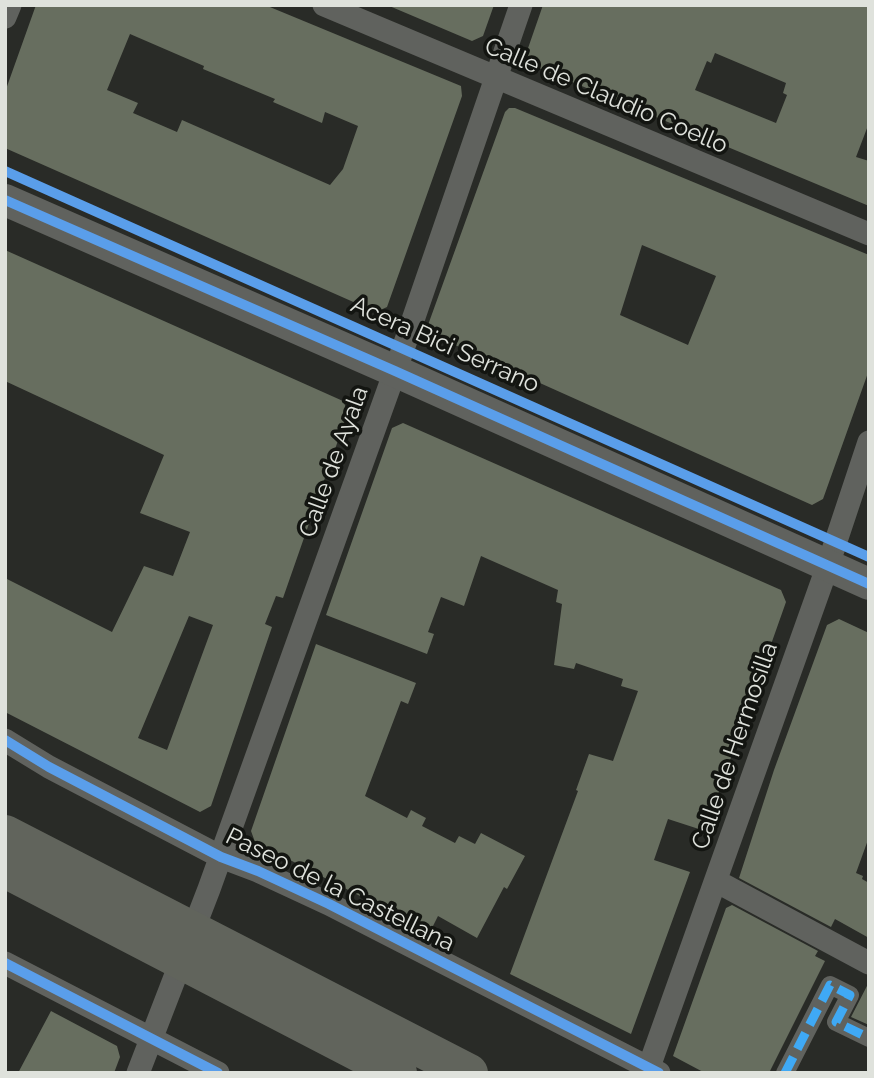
<!DOCTYPE html>
<style>
body{margin:0}
#map{position:relative;width:874px;height:1078px;overflow:hidden;background:#292b27;font-family:Raleway,sans-serif}
canvas{display:block}
.frame{position:absolute;inset:0;border:7px solid #dfe2dc;pointer-events:none}
</style>
<div id="map">
<canvas width="874" height="1078"></canvas>
<div class="frame"></div>
</div>
<script>
const g = document.querySelector('canvas').getContext('2d');
g.lineJoin = 'round';
function fill(path, color) { g.fillStyle = color; g.fill(path, 'evenodd'); }
const poly = rows => new Path2D(rows.map(r => 'M' + r).join(''));
function stroke(path, color, width, dash) { g.strokeStyle = color; g.lineWidth = width; g.lineCap = dash ? 'butt' : 'round'; g.setLineDash(dash || []); g.stroke(path); }
function write(font, color, halo, rows, align = 'center') {
  g.font = font + ' Raleway,sans-serif'; g.lineWidth = 7; g.setLineDash([]); g.textBaseline = 'middle'; g.strokeStyle = halo; g.fillStyle = color; for (const [text, x, y, turn = 0] of rows) {
    g.save(); g.translate(x, y); g.rotate((+turn || 0) * Math.PI / 180); g.textAlign = isNaN(turn) ? turn : align; if (halo) g.strokeText(text, 0, 0); g.fillText(text, 0, 0); g.restore();
  }
}
const building = poly([
 [36,5,265,5,461,86,462,96,387,307,376,312,5,148,5,92],
 [130,34,204,66,203,69,275,99,273,102,322,123,325,112,358,126,343,169,330,185,182,120,177,132,133,113,138,103,107,90],
 [387,5,494,5,483,36,472,41],
 [543,5,869,5,869,123,856,157,869,161,869,206,529,64,526,54],
 [715,53,786,83,783,93,787,95,776,123,695,90,707,61,711,63],
 [509,108,515,108,869,255,869,370,823,499,812,505,435,336,428,325,505,112],
 [642,245,716,276,688,345,620,315],
 [5,250,343,401,348,412,283,598,276,596,265,624,272,627,211,806,200,812,5,712,5,578,112,632,144,566,173,576,190,532,140,513,164,455,5,381],
 [189,616,213,625,167,750,138,738],
 [403,423,781,590,786,602,705,831,668,819,654,860,690,872,631,1034,510,974,578,791,576,790,589,754,613,761,638,691,621,686,623,679,576,663,574,669,554,665,562,604,556,602,558,590,481,556,464,606,441,597,428,632,434,634,427,654,326,615,392,428],
 [839,619,869,633,869,837,856,873,863,876,862,879,869,883,869,938,835,919,831,927,739,878,774,770,827,625],
 [316,644,416,683,408,704,401,701,365,796,407,818,411,810,426,818,422,826,455,843,459,836,475,844,481,833,525,856,507,889,504,887,477,938,438,916,430,932,255,842,251,831],
 [732,905,818,951,815,956,825,961,769,1073,705,1073,673,1056,726,908],
 [869,982,869,1025,851,1017],
 [51,1011,117,1046,120,1057,114,1073,18,1073]
]);
const pedestrian = poly([
 [785,1073,830,985,850,995,836,1022,869,1038]
]);
const minor = poly([
 [324,5,869,234],
 [5,17,10,5],
 [5,740,49,767,221,857,258,871,329,904,659,1073],
 [716,881,869,963],
 [5,963,218,1073],
 [649,1067,828,565,869,442],
 [138,1073,209,889,403,349,521,5]
]);
const secondary = poly([
 [5,200,395,371,869,584]
]);
const trunk = poly([
 [5,834,469,1073],
 [5,869,398,1073]
]);
const quiet = poly([
 [785,1073,830,985,850,995,836,1022,869,1038]
]);
const cycleway = poly([
 [5,171,869,557],
 [5,200,395,371,869,584],
 [5,740,49,767,221,857,258,871,329,904,659,1073],
 [5,963,218,1073]
]);
const streetNames = [
 ["Calle de Claudio Coello",606,96,23],
 ["Acera Bici Serrano",445,345,24],
 ["Calle de Ayala",334,462,-70],
 ["Calle de Hermosilla",735,746,-71],
 ["Paseo de la Castellana",340,890,26]
];
fill(building, '#676e5f');
stroke(pedestrian, '#60625e', 18);
stroke(minor, '#60625e', 23);
stroke(secondary, '#60625e', 32);
stroke(trunk, '#61645c', 38);
stroke(quiet, '#3fa9f5', 9, [18, 9]);
stroke(cycleway, '#5a9eea', 10);
write('24px', '#dfe2dc', '#131511', streetNames);
</script>
